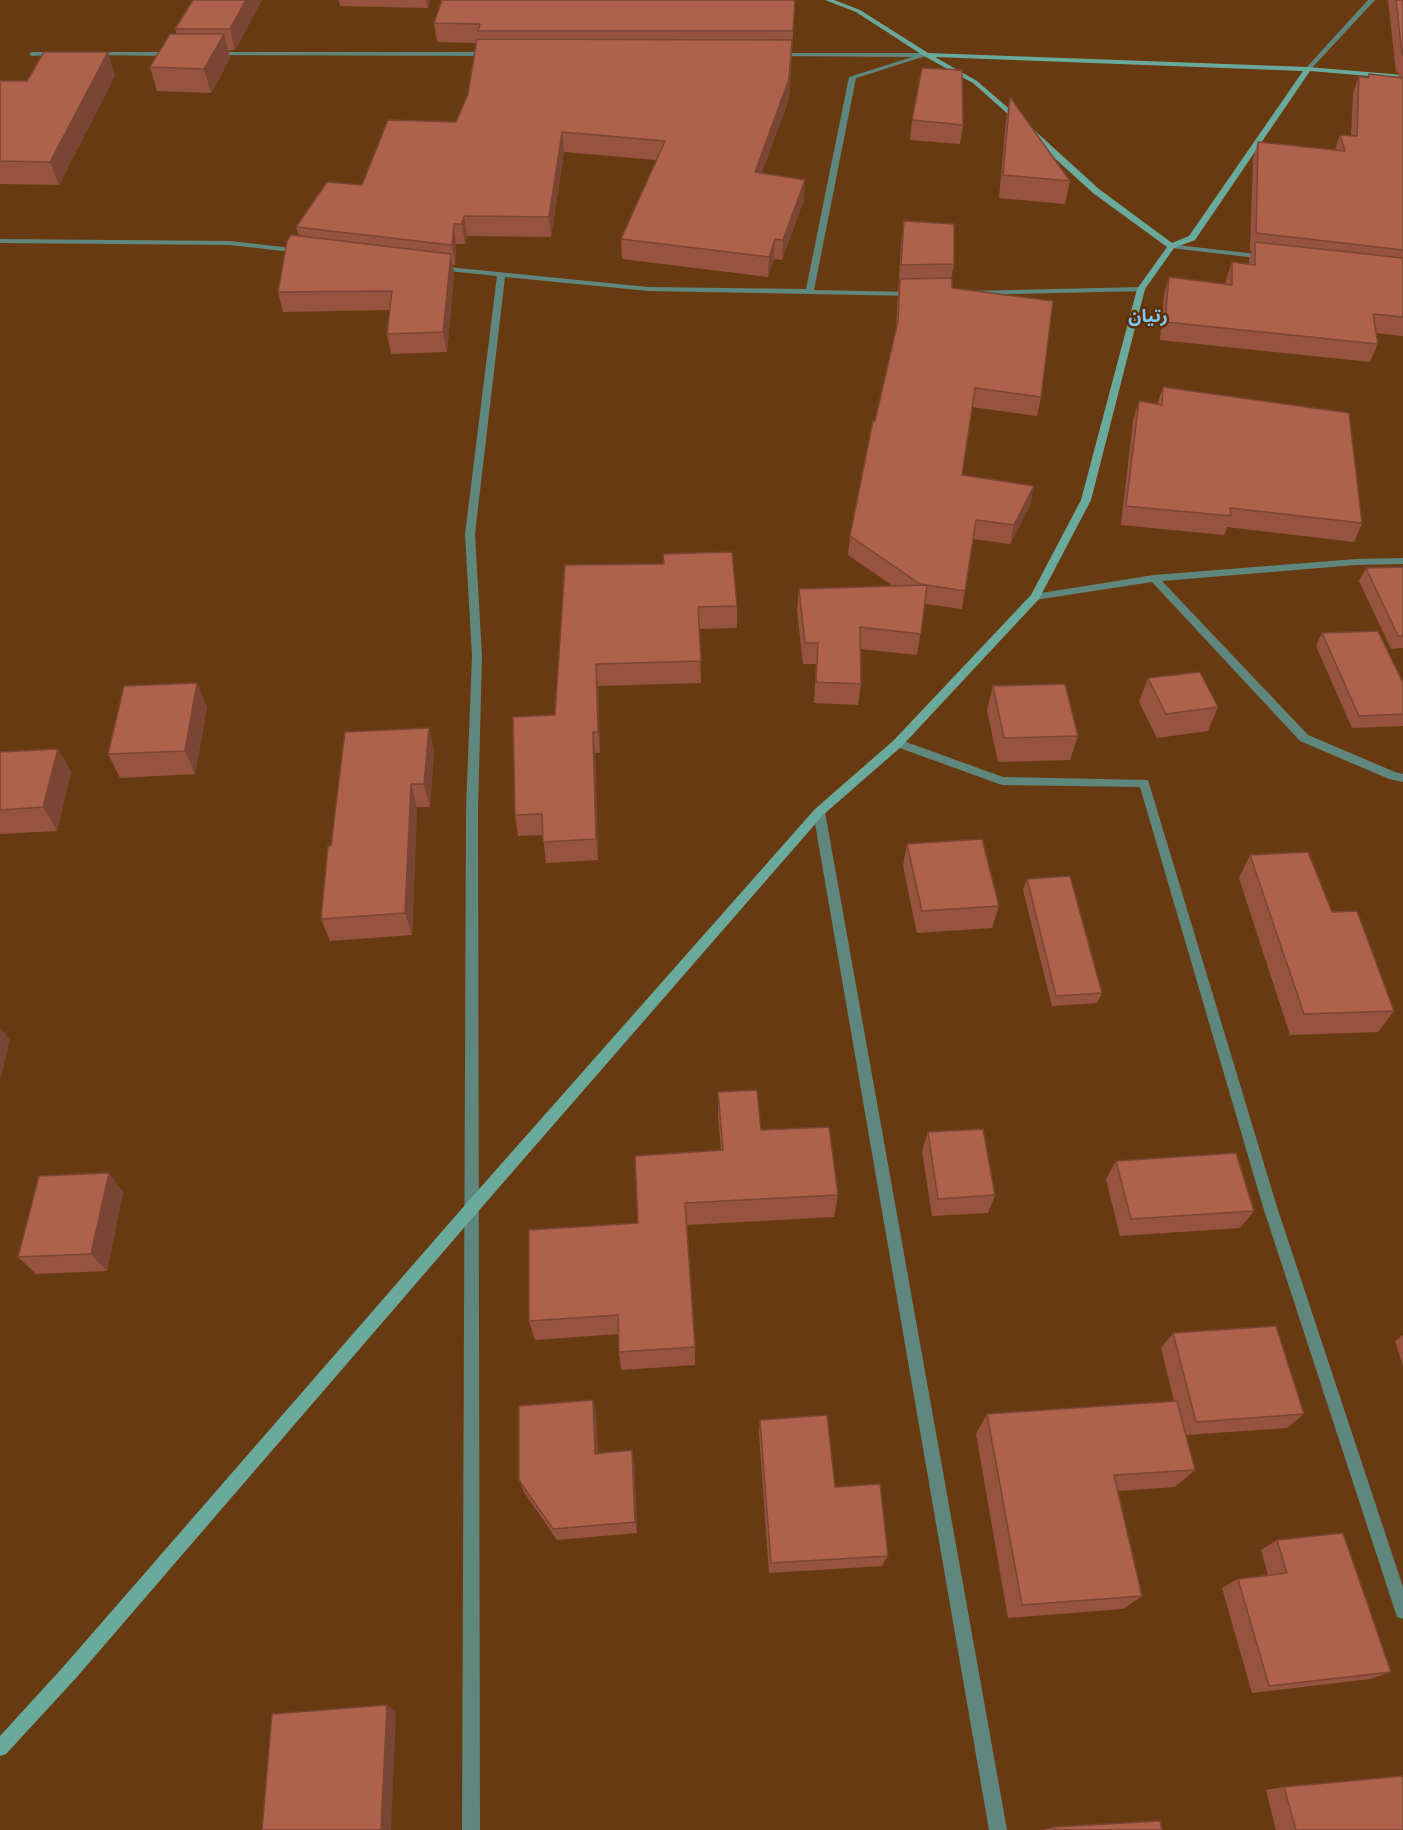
<!DOCTYPE html>
<meta charset="utf-8">
<style>
body{margin:0}
canvas{display:block;background:#683a11}
</style>
<canvas width="1403" height="1830"></canvas>
<script>
const g = document.querySelector('canvas').getContext('2d');
g.lineJoin = 'round';
const poly = rows => new Path2D(rows.map(r => 'M' + r).join(''));
function fill(path, color) { g.fillStyle = color; g.fill(path, 'evenodd'); }
function stroke(path, color, width, dash) { g.strokeStyle = color; g.lineWidth = width; g.lineCap = dash ? 'butt' : 'round'; g.setLineDash(dash || []); g.stroke(path); }
function write(font, color, halo, rows, align = 'center') {
  g.font = font + ' Raleway,"Noto Sans Arabic",sans-serif'; g.lineWidth = 5; g.setLineDash([]); g.textBaseline = 'middle'; g.strokeStyle = halo; g.fillStyle = color; for (const [text, x, y, turn = 0] of rows) {
    g.save(); g.translate(x, y); g.rotate((+turn || 0) * Math.PI / 180); g.textAlign = isNaN(turn) ? turn : align; if (halo) g.strokeText(text, 0, 0); g.fillText(text, 0, 0); g.restore();
  }
}
const street = poly([
 [1368,0,1375,0,1310,70,1306,70,1306,68,1368,0],
 [58,52,61,54,60,55,32,56,29,54,32,52,58,52],
 [93,52,172,52,175,54,172,56,91,55,90,54,93,52],
 [213,52,490,52,493,54,490,56,211,55,211,53,213,52],
 [777,53,926,53,929,55,856,78,814,290,914,292,918,294,917,296,648,291,505,277,475,534,482,656,478,810,480,1830,462,1830,466,810,472,656,465,534,497,276,438,270,434,268,438,266,648,287,806,289,849,77,912,57,775,56,774,55,777,53],
 [0,239,230,241,301,249,305,251,301,253,230,245,0,243,0,239],
 [1168,244,1265,255,1269,257,1265,259,1171,248,1167,246,1168,244],
 [1141,287,1145,289,1144,291,970,295,966,293,970,291,1141,287],
 [1403,558,1403,564,1356,565,1162,581,1308,735,1395,772,1403,774,1403,782,1389,779,1300,741,1152,582,1035,600,1030,597,1035,594,1154,575,1356,559,1403,558],
 [898,739,1003,777,1148,780,1277,1207,1403,1587,1403,1619,1397,1617,1395,1611,1263,1207,1140,787,1002,785,894,746,893,743,894,740,898,739],
 [819,808,825,812,1007,1830,989,1830,813,812,819,808]
]);
const secondary = poly([
 [825,0,834,0,860,10,928,53,1308,67,1403,75,1403,79,1310,71,1195,240,1174,248,1145,289,1091,500,1039,599,902,746,823,815,475,1215,76,1678,6,1754,0,1756,0,1736,64,1666,465,1205,815,809,894,740,1031,595,1081,500,1137,289,1167,247,1093,193,1028,134,1028,130,1034,130,1099,189,1172,243,1189,236,1303,71,935,57,977,81,1021,119,1022,121,1018,123,973,83,924,56,856,12,825,0]
]);
const wall = poly([
 [193,0,262,0,235,50,228,50,230,58,211,93,157,91,150,67,177,34,175,29],
 [339,0,430,0,428,8,340,6],
 [795,0,789,99,761,173,804,199,782,260,774,259,768,277,622,259,621,239,656,160,564,152,551,237,467,236,465,244,456,244,455,265,452,265,454,274,447,352,391,354,387,334,390,310,283,312,278,292,299,236,296,227,362,185,456,122,468,94,477,43,437,42,434,23],
 [1388,0,1403,0,1403,336,1376,333,1378,344,1370,362,1160,340,1164,294,1169,277,1226,284,1226,280,1232,262,1249,264,1249,259,1252,251,1250,251,1253,159,1258,142,1335,150,1340,135,1351,135,1353,93,1359,76,1368,78,1369,74,1398,77,1399,73,1396,72],
 [115,75,59,185,0,184,0,81,27,81],
 [1010,97,1070,181,1065,204,999,198,1006,120],
 [912,120,963,125,960,144,910,140],
 [904,221,954,264,951,278,952,288,1041,397,1037,416,972,407,962,475,1034,486,1030,505,1010,544,973,539,962,609,925,604,917,655,860,649,861,684,858,705,814,703,816,664,803,664,797,610,799,589,893,586,848,555,850,536,875,421,896,328,901,245],
 [1163,387,1362,523,1354,542,1227,527,1224,535,1121,525,1133,420,1139,401,1157,404],
 [565,565,737,606,737,628,699,629,701,683,598,686,600,753,595,753,598,860,546,863,543,835,518,836,515,815,555,715],
 [1403,567,1403,648,1391,649,1359,581,1366,568],
 [1322,633,1403,683,1403,726,1352,728,1316,646],
 [1148,678,1218,707,1208,731,1157,738,1139,702],
 [993,686,1078,736,1070,760,998,762,987,710],
 [207,707,195,774,120,778,108,754],
 [429,728,434,752,430,807,417,807,412,935,330,941,321,919,331,846],
 [58,749,71,772,57,831,0,834,0,752],
 [907,844,999,906,992,928,917,933,903,866],
 [1250,855,1332,912,1394,1011,1378,1032,1290,1035,1239,878],
 [1027,879,1102,993,1097,1003,1052,1006,1023,890],
 [718,1092,761,1130,838,1195,834,1217,687,1225,695,1347,695,1365,621,1370,619,1352,618,1334,535,1340,529,1321,721,1150,718,1116],
 [928,1132,995,1195,988,1213,932,1216,922,1151],
 [1116,1161,1254,1211,1240,1228,1120,1236,1106,1179],
 [123,1192,107,1271,36,1274,18,1257],
 [1173,1333,1304,1414,1287,1428,1186,1435,1195,1470,1175,1487,1118,1491,1142,1596,1123,1609,1008,1618,976,1434,987,1414,1174,1401,1161,1348],
 [1403,1335,1403,1366,1395,1341],
 [593,1400,596,1414,598,1454,634,1463,637,1533,557,1540,524,1492,519,1480],
 [760,1420,835,1487,888,1556,882,1566,769,1573,759,1433],
 [1277,1540,1391,1672,1370,1679,1252,1693,1222,1588,1238,1579,1268,1575,1261,1550],
 [1284,1787,1403,1830,1276,1830,1266,1790],
 [1054,1827,1162,1830,1043,1830]
]);
const shadedWall = poly([
 [246,0,262,0,235,50,230,29],
 [426,0,430,0,428,8],
 [224,34,230,58,211,93,204,69],
 [792,40,789,99,755,192,755,172],
 [108,52,115,75,59,185,50,162],
 [562,132,564,152,551,237,549,217],
 [805,180,804,199,782,260,783,240],
 [464,216,467,236,465,244,462,224],
 [454,224,456,244,455,265,452,245],
 [775,239,774,259,768,277,769,257],
 [451,254,454,274,447,352,443,332],
 [1034,486,1030,505,1010,544,1014,525],
 [596,664,598,686,600,753,598,732],
 [197,683,207,707,195,774,185,751],
 [429,728,434,752,430,807,424,784],
 [593,732,595,753,598,860,596,839],
 [58,749,71,772,57,831,43,807],
 [411,784,417,807,412,935,405,913],
 [0,1027,10,1040,0,1081],
 [109,1173,123,1192,107,1271,91,1254],
 [593,1400,596,1414,598,1466,595,1454],
 [632,1450,634,1463,637,1533,635,1522],
 [387,1705,396,1711,391,1830,381,1830]
]);
const building = poly([
 [193,0,246,0,230,29,175,29,193,0],
 [442,0,795,0,793,31,478,31,480,24,434,23,442,0],
 [1396,0,1403,0,1403,55,1402,55,1396,0],
 [170,34,224,34,204,69,150,67,170,34],
 [477,39,792,40,789,79,755,172,805,180,783,240,775,239,769,257,621,239,665,141,562,132,549,217,464,216,462,224,454,224,452,245,296,227,327,182,362,185,388,120,456,122,468,94,477,39],
 [44,52,108,52,50,162,0,161,0,81,27,81,44,52],
 [922,68,962,70,963,125,912,120,922,68],
 [1369,74,1403,78,1403,250,1256,233,1258,142,1345,151,1340,135,1357,136,1359,76,1369,78,1369,74],
 [1010,97,1070,181,1003,175,1010,97],
 [904,221,954,224,954,264,901,265,904,221],
 [291,235,451,254,443,332,387,334,392,291,278,292,287,241,291,235],
 [1255,242,1403,258,1403,317,1373,314,1378,344,1165,322,1169,277,1232,285,1232,262,1255,265,1255,242],
 [952,278,952,288,1053,301,1041,397,975,388,962,475,1034,486,1014,525,976,520,965,591,920,584,850,536,873,421,875,421,898,321,900,279,952,278],
 [1163,387,1349,413,1362,523,1230,508,1231,516,1126,506,1139,401,1162,405,1163,387],
 [732,552,737,606,698,607,701,661,596,664,598,732,593,732,596,839,543,842,542,814,515,815,513,717,555,715,565,565,664,564,663,554,732,552],
 [1403,567,1403,636,1398,636,1366,568,1403,567],
 [927,585,921,634,860,627,861,684,816,682,818,643,805,643,799,589,927,585],
 [1378,631,1403,683,1403,714,1359,716,1322,633,1378,631],
 [1200,672,1218,707,1166,714,1148,678,1200,672],
 [197,683,185,751,108,754,124,686,197,683],
 [1065,684,1078,736,1004,738,993,686,1065,684],
 [429,728,424,784,411,784,405,913,321,919,328,846,331,846,345,732,429,728],
 [58,749,43,807,0,810,0,752,58,749],
 [982,839,999,906,922,911,907,844,982,839],
 [1308,852,1332,912,1357,911,1394,1011,1304,1014,1250,855,1308,852],
 [1070,876,1102,993,1056,996,1027,879,1070,876],
 [757,1090,761,1130,829,1127,838,1195,685,1203,695,1347,619,1352,618,1315,529,1321,529,1230,638,1223,635,1156,723,1150,718,1092,757,1090],
 [983,1129,995,1195,938,1199,928,1132,983,1129],
 [1236,1153,1254,1211,1131,1219,1116,1161,1236,1153],
 [109,1173,91,1254,18,1257,39,1176,109,1173],
 [1276,1326,1304,1414,1196,1422,1173,1333,1276,1326],
 [593,1400,595,1454,632,1450,635,1522,553,1529,519,1480,519,1406,593,1400],
 [1177,1401,1195,1470,1114,1475,1142,1596,1022,1605,987,1414,1177,1401],
 [827,1415,835,1487,880,1484,888,1556,771,1563,760,1420,827,1415],
 [1343,1533,1391,1672,1269,1686,1238,1579,1287,1573,1277,1540,1343,1533],
 [387,1705,381,1830,262,1830,272,1714,387,1705],
 [1403,1776,1403,1830,1296,1830,1284,1787,1403,1776],
 [1160,1821,1162,1830,1055,1830,1054,1827,1160,1821]
]);
const farQuarternames = [
 ["رتيان",1148,317]
];
fill(street, '#5f877e');
fill(secondary, '#69aa9c');
fill(wall, '#965440');
fill(shadedWall, '#7a4534');
fill(building, '#ae624b');
stroke(building, '#7a4534', 1.5);
write('bold 18px', '#7fc9f9', '#5c2f03', farQuarternames);
</script>
